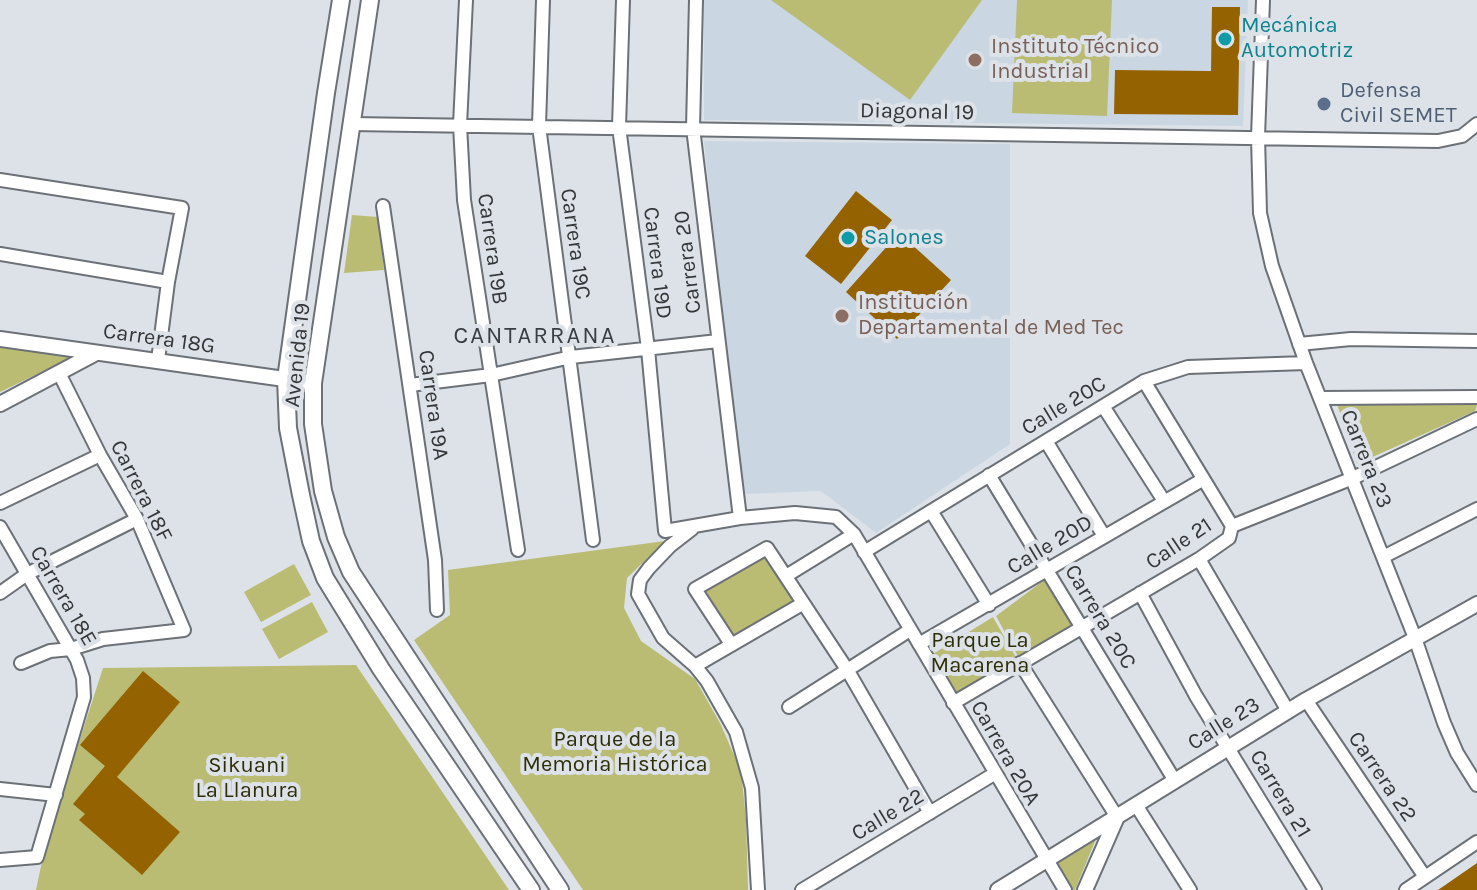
<!DOCTYPE html>
<meta charset="utf-8">
<style>
body{margin:0}
canvas{display:block;background:#dce2e8}
</style>
<canvas width="1477" height="890"></canvas>
<script>
const g = document.querySelector('canvas').getContext('2d');
g.lineJoin = 'round';
function fill(path, color) { g.fillStyle = color; g.fill(path, 'evenodd'); }
const poly = rows => new Path2D(rows.map(r => 'M' + r).join(''));
function stroke(path, color, width, dash) { g.strokeStyle = color; g.lineWidth = width; g.lineCap = dash ? 'butt' : 'round'; g.setLineDash(dash || []); g.stroke(path); }
function write(font, color, halo, rows, align = 'center') {
  g.font = font + ' Karla,sans-serif'; g.lineWidth = 8; g.setLineDash([]); g.textBaseline = 'middle'; g.strokeStyle = halo; g.fillStyle = color; for (const [text, x, y, turn = 0] of rows) {
    g.save(); g.translate(x, y); g.rotate((+turn || 0) * Math.PI / 180); g.textAlign = isNaN(turn) ? turn : align; if (halo) g.strokeText(text, 0, 0); g.fillText(text, 0, 0); g.restore();
  }
}
const built = poly([
 [704,0,1248,0,1243,126,704,120],
 [704,141,1010,144,1010,444,876,533,821,491,742,494]
]);
const green = poly([
 [771,0,982,0,910,100],
 [1017,0,1112,0,1107,116,1012,113],
 [352,215,378,217,384,270,344,273],
 [0,343,79,354,0,392],
 [1336,401,1477,401,1477,405,1475,411,1357,464],
 [665,541,627,578,624,608,641,641,695,679,720,723,741,771,746,819,748,890,583,890,414,640,450,615,448,570],
 [766,552,798,604,735,638,699,589],
 [294,564,311,595,261,622,244,592],
 [1047,578,1076,624,1020,660,996,616],
 [312,602,328,632,279,659,262,629],
 [993,617,1018,661,954,700,928,657],
 [356,665,509,890,36,890,45,847,103,668],
 [1098,834,1075,890,1073,890,1051,858]
]);
const building = poly([
 [1212,7,1240,7,1238,115,1114,114,1115,70,1211,71],
 [856,191,892,220,841,284,805,256],
 [899,233,951,280,897,339,846,292],
 [143,671,180,702,117,777,180,832,142,875,79,820,85,814,73,804,105,766,80,745],
 [1477,863,1477,890,1438,890]
]);
const minor = poly([
 [466,0,460,125,464,200,518,550],
 [543,0,539,126,593,540],
 [623,0,619,127,648,349,665,531,740,518,795,513,836,517,854,534,1065,890],
 [696,0,693,128,740,518],
 [1263,0,1258,137,1260,213,1272,266,1306,363,1415,638,1444,723,1457,753,1477,785],
 [351,124,1438,141,1462,136,1477,124],
 [0,180,182,208,168,282,158,360],
 [383,206,435,560,437,610],
 [0,254,168,282],
 [1299,344,1351,339,1477,341],
 [1144,381,1232,526],
 [410,385,491,375,571,357,718,341],
 [1321,398,1477,397],
 [1103,406,1164,501],
 [1046,441,1104,536],
 [989,475,1175,781],
 [0,503,100,455],
 [931,511,989,605],
 [0,527,77,660,83,678,84,697,37,857,0,860],
 [692,529,670,546,649,568,640,580,638,594,663,638,695,666,707,681,736,732,752,788,758,890],
 [864,552,1144,381,1188,367,1306,363],
 [1383,557,1477,509],
 [1199,559,1288,711],
 [786,576,854,534],
 [0,593,27,574,137,519],
 [1140,593,1196,696,1315,890],
 [731,644,695,589,767,548,848,671,930,813],
 [919,644,1202,480],
 [21,663,50,651,71,649,103,639,184,630,137,519,100,455,59,373],
 [1020,663,1117,817],
 [695,666,802,604],
 [1306,700,1425,877],
 [953,703,1199,559,1229,538,1232,526,1353,478,1477,419],
 [789,707,910,630],
 [0,789,56,795],
 [1136,805,1190,890],
 [802,890,994,774],
 [1406,890,1477,842]
]);
const tertiary = poly([
 [0,339,313,383],
 [0,404,96,353],
 [998,890,1306,700,1477,604],
 [1085,890,1117,817]
]);
const secondary = poly([
 [341,0,326,93,286,379,288,428,301,495,311,541,325,578,381,669,531,890],
 [370,0,313,383,313,424,323,491,336,537,351,572,560,890]
]);
const markers = [
 [1225,39,8,"#0f9aa8"],
 [975,60,8,"#8d6e63"],
 [1324,104,8,"#5c6f8a"],
 [848,238,8,"#0f9aa8"],
 [842,316,8,"#8d6e63"]
];
const cultureNames = [
 ["Mecánica",1241,26],
 ["Automotriz",1241,51],
 ["Salones",864,238]
];
const educationNames = [
 ["Instituto Técnico",991,47],
 ["Industrial",991,72],
 ["Institución",858,303],
 ["Departamental de Med Tec",858,328]
];
const serviceNames = [
 ["Defensa",1340,91],
 ["Civil SEMET",1340,116]
];
const streetNames = [
 ["Diagonal 19",917,112,1],
 ["Carrera 19C",575,244,82],
 ["Carrera 19B",492,249,82],
 ["Carrera 20",688,262,-97],
 ["Carrera 19D",657,263,83],
 ["Carrera 18G",159,339,8],
 ["Avenida 19",298,355,-84],
 ["Carrera 19A",433,405,82],
 ["Calle 20C",1064,406,-31],
 ["Carrera 23",1366,459,68],
 ["Carrera 18F",141,491,63],
 ["Calle 21",1179,544,-34],
 ["Calle 20D",1050,545,-31],
 ["Carrera 18E",63,596,60],
 ["Carrera 20C",1100,617,59],
 ["Calle 23",1224,724,-32],
 ["Carrera 20A",1005,753,60],
 ["Carrera 22",1382,777,56],
 ["Carrera 21",1280,794,59],
 ["Calle 22",888,815,-31]
];
const parkNames = [
 ["Parque La",980,641],
 ["Macarena",980,666],
 ["Parque de la",615,740],
 ["Memoria Histórica",615,765],
 ["Sikuani",247,766],
 ["La Llanura",247,791]
];
const neighbourhoodNames = [
 ["CANTARRANA",535,336]
];
fill(built, '#cad7e2');
fill(green, '#babc73');
fill(building, '#946300');
stroke(minor, '#6b7176', 16);
stroke(tertiary, '#6b7176', 18);
stroke(secondary, '#6b7176', 20);
stroke(minor, '#fff', 12);
stroke(tertiary, '#fff', 14);
stroke(secondary, '#fff', 16);
for (const [x, y, r, color] of markers) { const dot = new Path2D(); dot.arc(x, y, r, 0, 2 * Math.PI); g.fillStyle = color; g.fill(dot); stroke(dot, '#dce2e8', 3); }
write('22px', '#0d838f', '#dce2e8', cultureNames, 'left');
write('22px', '#785e54', '#dce2e8', educationNames, 'left');
write('22px', '#4e5e75', '#dce2e8', serviceNames, 'left');
write('22px', '#343638', '#dce2e8', streetNames);
write('22px', '#2d2e05', '#dce2e8', parkNames);
g.letterSpacing = '2px';
write('24px', '#393e43', '#dce2e8', neighbourhoodNames);
g.letterSpacing = '0px';
</script>
